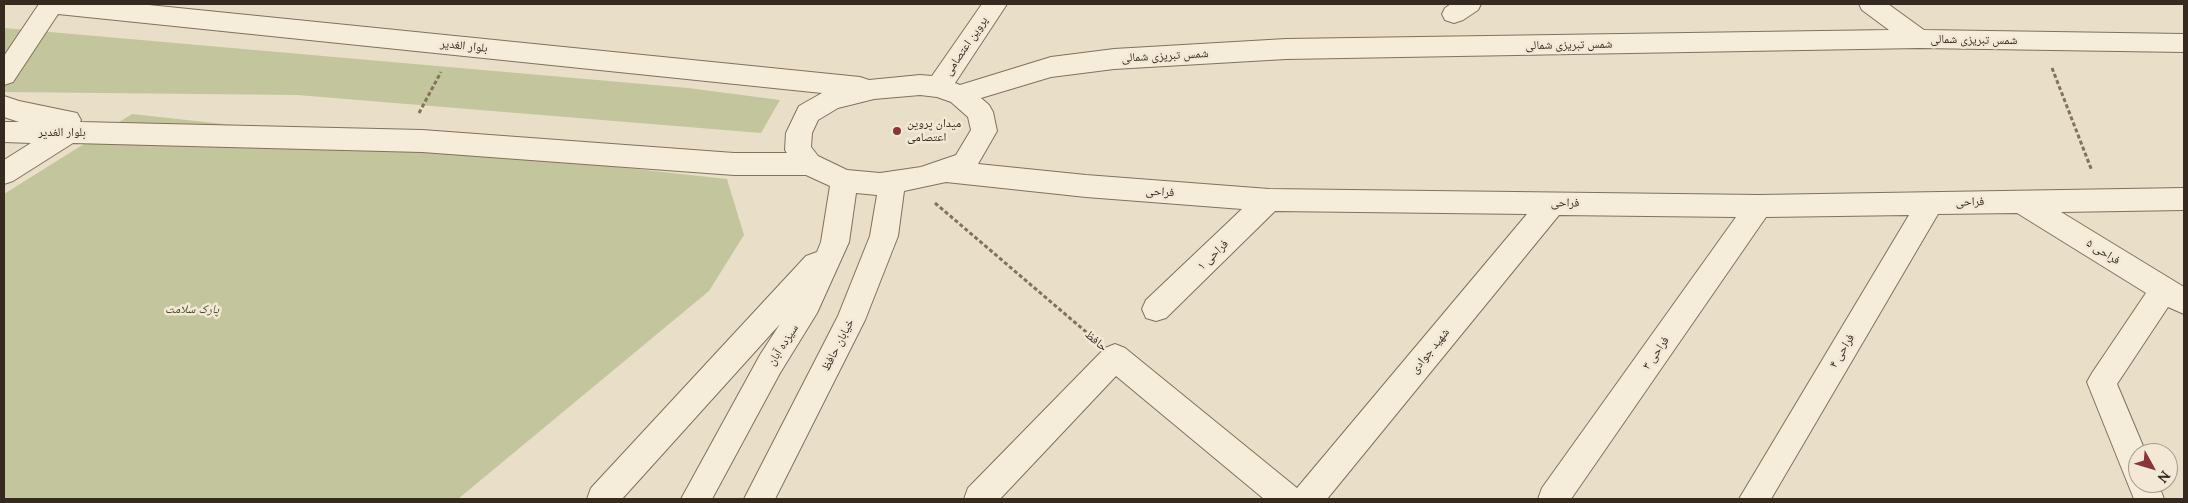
<!DOCTYPE html>
<meta charset="utf-8">
<style>
body{margin:0}
#map{position:relative;width:2188px;height:503px;overflow:hidden;background:#e9dec7;font-family:Lora,serif}
canvas{display:block}
.frame{position:absolute;inset:0;border:5px solid #352920;pointer-events:none}
.north{position:absolute;left:2128px;top:443px;width:50px;height:50px;box-sizing:border-box;background:#f2e8d5;border:1px solid #a69c8d;border-radius:50%;rotate:129deg;font-size:14px;font-weight:700;line-height:20px;text-align:center;color:#352920}
.north::after{content:'';display:block;margin:auto;width:18px;height:22px;background:#8b3539;clip-path:polygon(50% 0,100% 100%,50% 72%,0 100%)}
</style>
<div id="map">
<canvas width="2188" height="503"></canvas>
<div class="frame"></div>
<div class="north">N</div>
</div>
<script>
const g = document.querySelector('canvas').getContext('2d');
g.lineJoin = 'round';
function fill(path, color) { g.fillStyle = color; g.fill(path, 'evenodd'); }
const poly = rows => new Path2D(rows.map(r => 'M' + r).join(''));
function stroke(path, color, width, dash) { g.strokeStyle = color; g.lineWidth = width; g.lineCap = dash ? 'butt' : 'round'; g.setLineDash(dash || []); g.stroke(path); }
function write(font, color, halo, rows, align = 'center') {
  g.font = font + ' Lora,"Noto Naskh Arabic",serif'; g.lineWidth = 5; g.setLineDash([]); g.textBaseline = 'middle'; g.strokeStyle = halo; g.fillStyle = color; for (const [text, x, y, turn = 0] of rows) {
    g.save(); g.translate(x, y); g.rotate((+turn || 0) * Math.PI / 180); g.textAlign = isNaN(turn) ? turn : align; if (halo) g.strokeText(text, 0, 0); g.fillText(text, 0, 0); g.restore();
  }
}
const green = poly([
 [4,28,688,88,780,100,761,133,297,95,4,92],
 [132,114,727,179,744,235,709,291,458,499,4,499,4,194]
]);
const path = poly([
 [2052,68,2092,171],
 [419,113,441,72],
 [935,203,1092,337]
]);
const minor = poly([
 [39,4,139,4,860,77,869,80,920,75,932,76,982,4,1007,4,955,83,960,85,1051,57,1114,49,1286,39,1889,30,1862,10,1859,4,1888,4,1924,30,2184,34,2184,52,1919,48,1286,59,1114,69,1051,77,981,98,989,105,993,112,997,131,978,164,1086,175,1269,189,1759,195,2184,188,2184,210,2061,212,2184,287,2184,314,2168,307,2117,384,2146,453,2138,453,2138,483,2158,483,2164,499,2134,499,2087,382,2092,373,2146,293,2017,213,1938,214,1771,499,1739,499,1909,215,1766,217,1571,499,1538,499,1542,488,1736,217,1559,215,1327,499,1264,499,1116,376,1000,499,964,499,968,488,1105,348,1115,344,1125,348,1297,488,1527,214,1275,211,1166,318,1156,321,1146,318,1142,309,1146,300,1242,209,1086,197,946,182,904,191,898,236,865,320,775,499,744,499,838,316,870,236,877,195,856,193,849,242,817,313,780,373,712,499,681,499,760,355,780,324,622,499,587,499,591,488,806,256,817,252,821,242,830,186,806,175,734,175,422,152,73,143,13,181,4,184,4,160,31,143,4,142,4,122,19,122,4,117,4,96,19,101,77,113,81,120,80,122,422,130,734,153,787,153,785,150,786,133,799,106,822,93,58,14,13,82,4,85,4,56,39,4],
 [920,95,937,97,951,102,968,117,971,130,956,155,921,167,880,173,847,170,818,156,811,147,812,133,818,120,838,108,874,99,920,95],
 [1451,4,1481,4,1478,10,1463,20,1454,23,1445,20,1442,14,1445,8,1451,4]
]);
const markers = [
 [897,131,5,"#8b3539"]
];
const streetNames = [
 ["شمس تبریزی شمالی",1974,40,1],
 ["شمس تبریزی شمالی",1569,45,-1],
 ["بلوار الغدیر",464,46,6],
 ["پروین اعتصامی",966,46,-56],
 ["شمس تبریزی شمالی",1165,56,-3],
 ["بلوار الغدیر",62,133],
 ["فراحی",1160,192,4],
 ["فراحی",1970,202,-1],
 ["فراحی",1565,203,1],
 ["فراحی ۵",2103,252,32],
 ["فراحی ۱",1213,255,-44],
 ["حافظ",1096,341,41],
 ["سیزده آبان",783,345,-57],
 ["خیابان حافظ",838,345,-63],
 ["شهید جوادی",1430,351,-51],
 ["فراحی ۴",1842,351,-59],
 ["فراحی ۳",1656,353,-55]
];
const poiNames = [
 ["میدان پروین",907,124],
 ["اعتصامی",907,138]
];
const parkNames = [
 ["پارک سلامت",192,310]
];
fill(green, '#c3c69c');
stroke(minor, '#83705e', 2);
stroke(path, '#83705e', 3, [4, 2.5]);
fill(minor, '#f5ecd9');
for (const [x, y, r, color] of markers) { const dot = new Path2D(); dot.arc(x, y, r, 0, 2 * Math.PI); g.fillStyle = color; g.fill(dot); stroke(dot, '#f2e8d5', 2); }
write('12px', '#352920', '#f2e8d5', streetNames);
write('12px', '#352920', '#f2e8d5', poiNames, 'left');
write('italic 12px', '#474f29', '#f2e8d5', parkNames);
</script>
